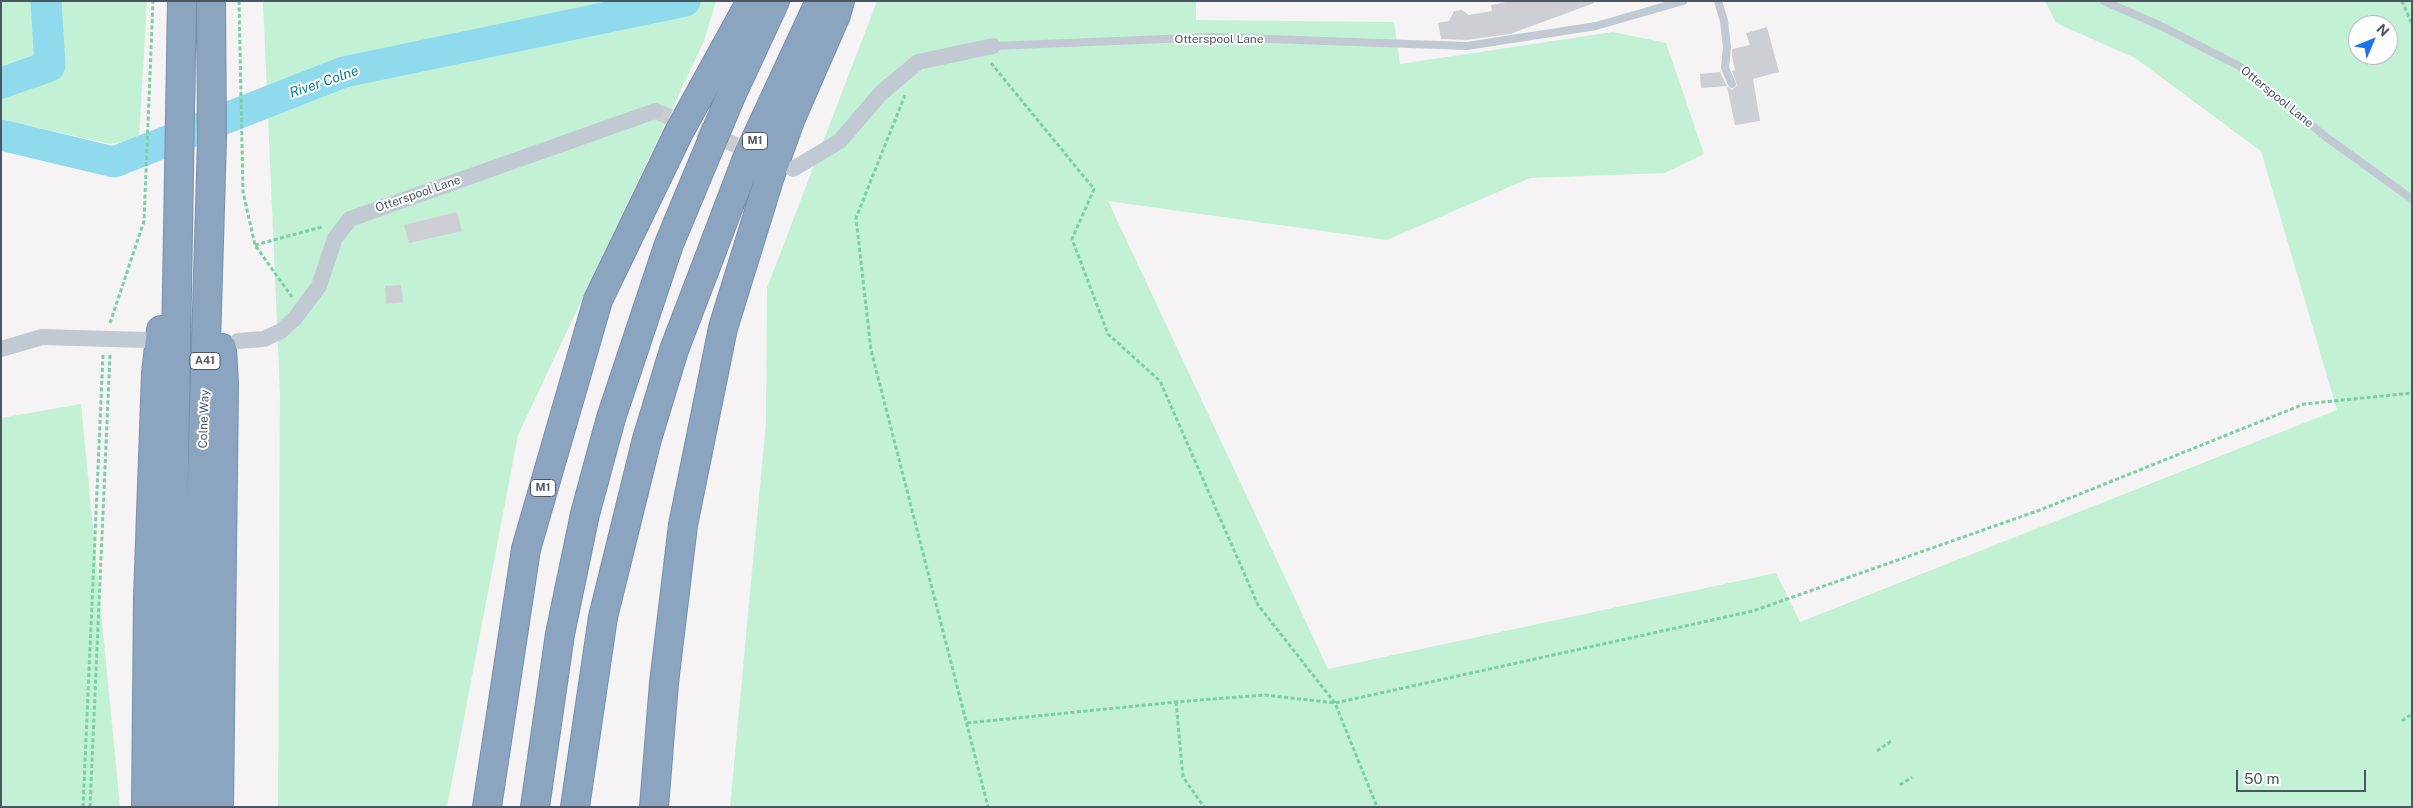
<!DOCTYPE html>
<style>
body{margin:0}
#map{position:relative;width:2413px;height:808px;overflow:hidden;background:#f5f3f3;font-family:"Public Sans",sans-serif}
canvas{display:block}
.frame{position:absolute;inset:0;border:2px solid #4a5661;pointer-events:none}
.north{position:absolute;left:2348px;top:15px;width:50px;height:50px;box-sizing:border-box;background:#fff;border:1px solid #b7bbc0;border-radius:50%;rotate:45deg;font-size:14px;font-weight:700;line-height:20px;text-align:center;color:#4a5661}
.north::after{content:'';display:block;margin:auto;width:18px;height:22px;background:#1a73e8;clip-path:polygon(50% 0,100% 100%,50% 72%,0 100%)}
.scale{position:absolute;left:2236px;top:770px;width:130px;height:22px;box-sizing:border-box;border:2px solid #4a5661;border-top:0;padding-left:6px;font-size:15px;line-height:18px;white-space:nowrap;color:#4a5661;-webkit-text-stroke:4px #fff;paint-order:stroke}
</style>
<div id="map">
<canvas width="2413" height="808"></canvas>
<div class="frame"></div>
<div class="north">N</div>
<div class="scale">50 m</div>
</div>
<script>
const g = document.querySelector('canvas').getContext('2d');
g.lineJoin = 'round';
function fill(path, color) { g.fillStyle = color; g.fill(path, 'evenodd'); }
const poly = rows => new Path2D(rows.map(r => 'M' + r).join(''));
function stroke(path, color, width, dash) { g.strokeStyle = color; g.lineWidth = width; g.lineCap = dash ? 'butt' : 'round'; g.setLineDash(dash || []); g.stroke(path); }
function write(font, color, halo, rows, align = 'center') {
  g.font = font + ' "Public Sans",sans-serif'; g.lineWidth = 4; g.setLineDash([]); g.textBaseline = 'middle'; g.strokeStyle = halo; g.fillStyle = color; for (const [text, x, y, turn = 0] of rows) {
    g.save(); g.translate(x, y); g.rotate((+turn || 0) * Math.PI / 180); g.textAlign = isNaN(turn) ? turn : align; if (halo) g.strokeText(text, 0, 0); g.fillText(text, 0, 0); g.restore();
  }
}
const green = poly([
 [1,1,147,1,139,139,111,144,20,124,7,134,1,136],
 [263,1,716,1,704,41,518,435,447,807,278,807,280,393],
 [877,1,1196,1,1196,20,1394,22,1400,64,1613,32,1666,43,1704,154,1665,173,1530,178,1387,240,1108,201,1328,669,1776,573,1800,622,2337,410,2261,151,2135,58,2056,23,2045,1,2412,1,2412,807,730,807,766,422,767,288],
 [2358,25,2388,25,2388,55,2358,55],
 [81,404,120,807,1,807,1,418]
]);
const river = poly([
 [1,83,50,66,46,1],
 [1,135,114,162,344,72,685,1]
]);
const building = poly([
 [1511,1,1594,1,1594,3,1510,34,1467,40,1441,39,1438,23,1449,21,1454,11,1462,10,1469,15,1492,11,1491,5],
 [1767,27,1779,72,1753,79,1760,121,1735,125,1727,86,1732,90,1737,85,1732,71,1735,70,1732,57,1732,49,1750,45,1746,33],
 [1720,72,1727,86,1701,88,1700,74],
 [457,212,462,231,409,243,404,225],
 [401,285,403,302,386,304,385,286]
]);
const streetTunnel = poly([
 [655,111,757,154]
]);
const path = poly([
 [239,1,243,192,255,245,292,297],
 [2402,1,2412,24],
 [991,63,1094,189,1072,239,1108,334,1160,381,1258,605,1335,703,1377,807],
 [905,95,856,218,871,350,988,807],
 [255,245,322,227],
 [110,323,144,221,153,1],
 [1176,702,1183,777,1204,807],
 [2402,721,2412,714],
 [967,723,1176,702,1265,695,1335,703,1753,611,2040,510,2304,404,2412,393],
 [1877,751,1891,741],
 [1900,785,1912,777],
 [83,807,103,355],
 [90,807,110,355]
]);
const lane = poly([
 [1718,1,1724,21,1727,47,1725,68,1732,84],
 [2104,1,2159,25,2239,66,2326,137,2412,199],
 [993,46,1213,37,1467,46,1596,26,1683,1]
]);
const street = poly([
 [793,169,840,141,881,93,918,62,993,46],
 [238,341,264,339,281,331,295,318,319,286,335,238,350,219,655,111],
 [1,349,42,337,145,340]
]);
const highway = poly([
 [146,807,148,598,156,373,161,330],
 [168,807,182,1],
 [195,807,199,582,212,139,211,1],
 [219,807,224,384,222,348],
 [487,807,526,549,598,300,679,132,751,1],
 [535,807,560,634,585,514,611,418,669,244,730,98,775,1],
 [575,807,603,617,647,439,674,350,748,156,820,1],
 [654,807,664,683,683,525,723,328,770,176,791,118,836,15,840,1]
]);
const shields = [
 [755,141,25],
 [205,361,30],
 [543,488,25]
];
const shieldNames = [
 ["M1",755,141],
 ["A41",205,361],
 ["M1",543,488]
];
const streetNames = [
 ["Otterspool Lane",1219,39],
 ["Otterspool Lane",2277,97,39],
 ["Otterspool Lane",418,194,-19],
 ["Colne Way",204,419,-88]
];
const waterNames = [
 ["River Colne",324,82,-19]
];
fill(green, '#c3f1d5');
stroke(river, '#90daee', 31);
fill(building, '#cdcfd5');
stroke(streetTunnel, '#caccce', 16, [16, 8]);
stroke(highway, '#7690ad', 30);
stroke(path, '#7ad0a6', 3, [4, 2.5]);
stroke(lane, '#c1cad2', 8);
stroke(street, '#c1cad2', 16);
stroke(highway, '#8ba5c1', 28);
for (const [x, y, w] of shields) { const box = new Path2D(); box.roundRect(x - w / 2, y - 8.5, w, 17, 4); g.fillStyle = '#fff'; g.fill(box); stroke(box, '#4a5661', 1); }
write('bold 11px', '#4a5661', null, shieldNames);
write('12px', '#4a5661', '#fff', streetNames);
write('italic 14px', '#0c7c9b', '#fff', waterNames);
</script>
